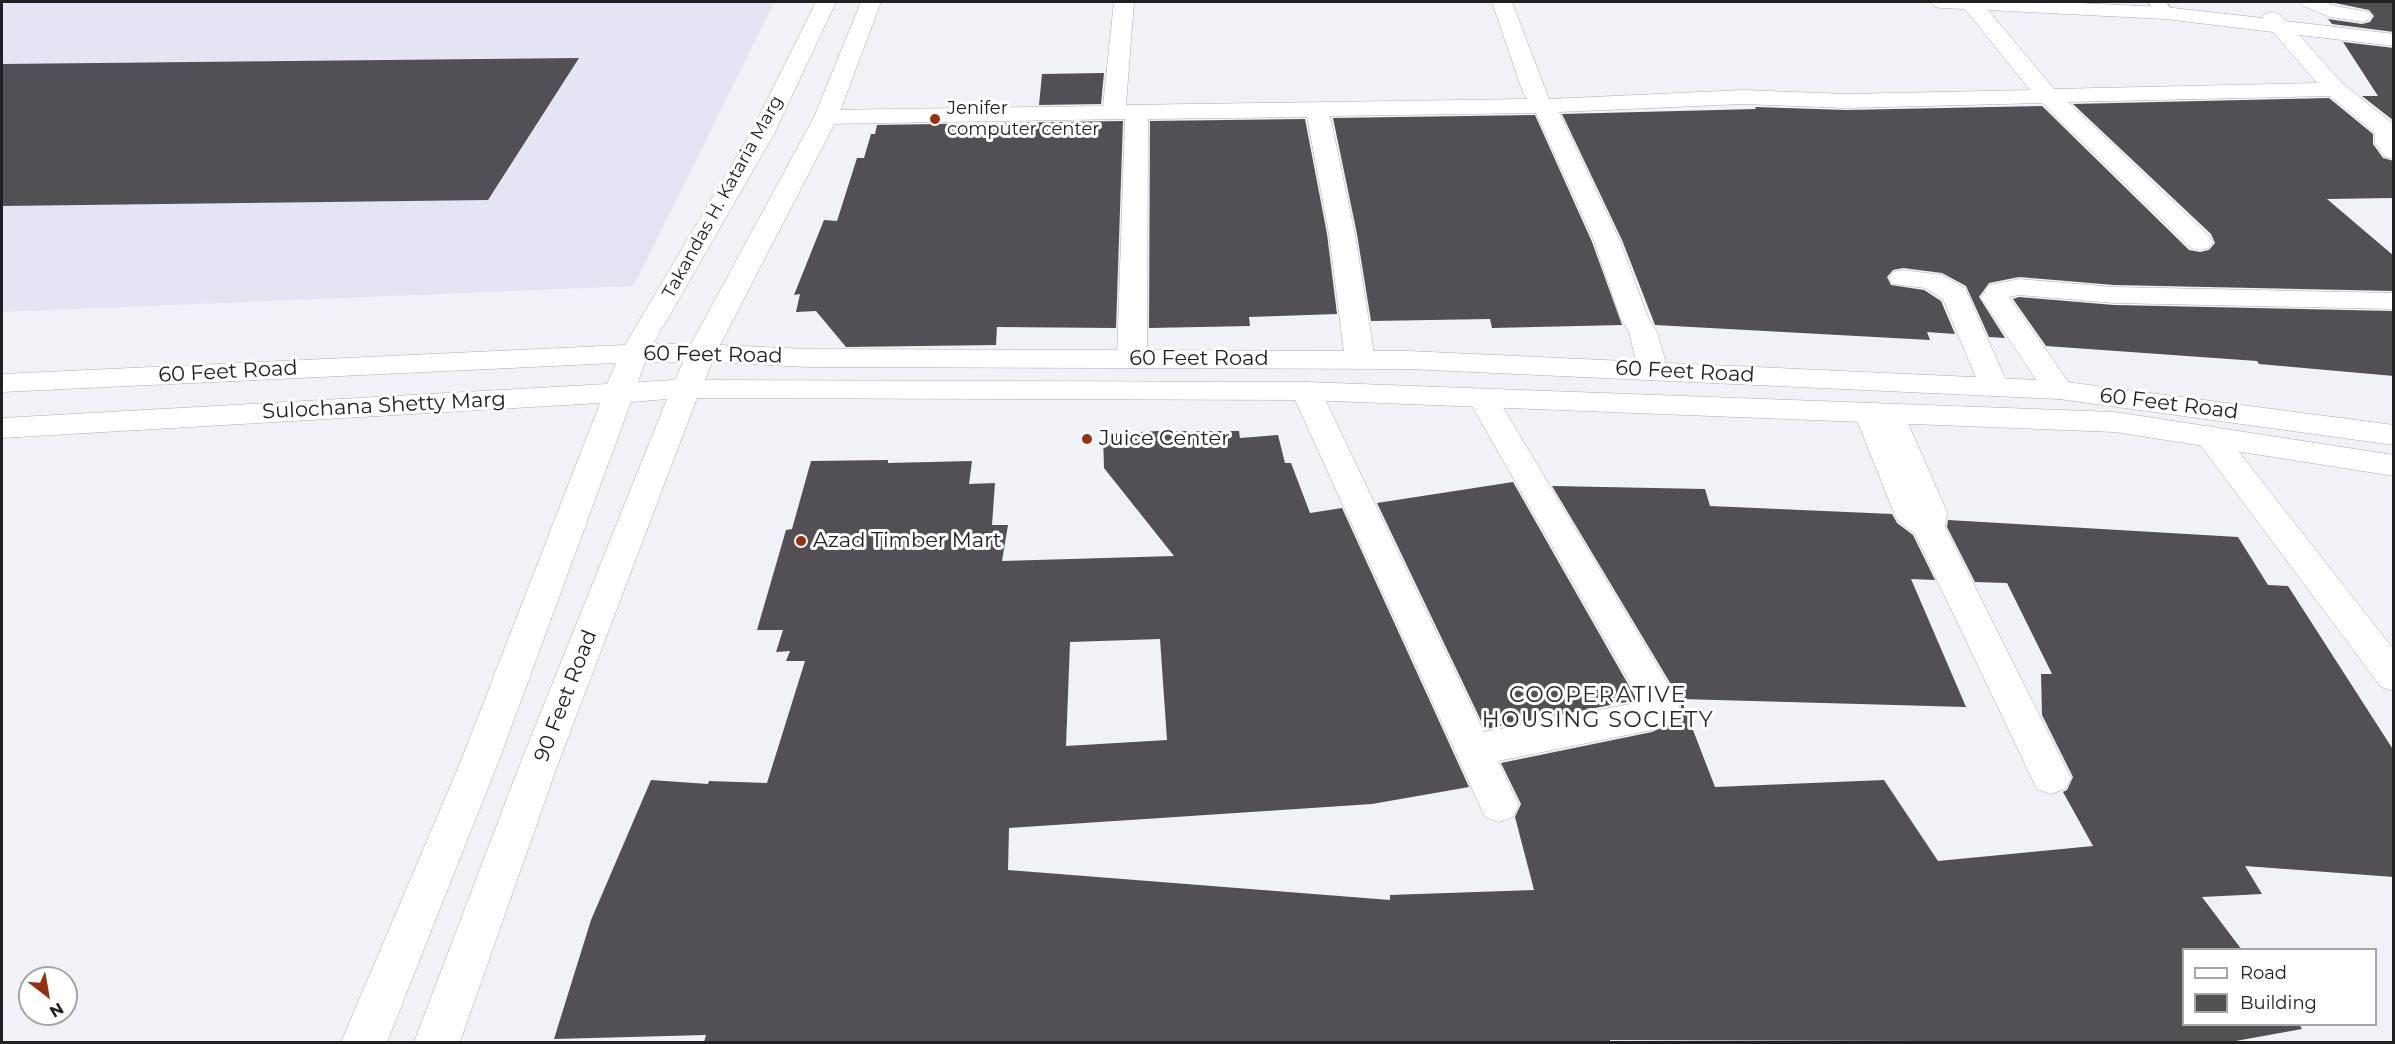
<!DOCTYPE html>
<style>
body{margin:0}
#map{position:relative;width:2395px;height:1044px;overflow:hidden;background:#f1f1f8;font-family:Montserrat,sans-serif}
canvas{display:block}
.frame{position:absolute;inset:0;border:3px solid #202023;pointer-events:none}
.legend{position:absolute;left:2182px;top:948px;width:195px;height:78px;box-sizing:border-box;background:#fff;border:2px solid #a6a6a7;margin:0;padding:8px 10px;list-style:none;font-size:18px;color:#202023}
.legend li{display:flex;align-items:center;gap:12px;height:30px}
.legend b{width:30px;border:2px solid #a6a6a7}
.north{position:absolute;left:18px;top:966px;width:60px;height:60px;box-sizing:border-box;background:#fff;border:2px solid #a6a6a7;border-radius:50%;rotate:149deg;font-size:16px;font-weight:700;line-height:24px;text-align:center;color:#202023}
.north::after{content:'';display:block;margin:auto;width:21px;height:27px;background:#97300e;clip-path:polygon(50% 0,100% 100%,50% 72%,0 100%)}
</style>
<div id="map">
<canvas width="2395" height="1044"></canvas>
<div class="frame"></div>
<ul class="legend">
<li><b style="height:8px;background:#fff"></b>Road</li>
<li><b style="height:16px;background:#524f55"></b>Building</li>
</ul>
<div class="north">N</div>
</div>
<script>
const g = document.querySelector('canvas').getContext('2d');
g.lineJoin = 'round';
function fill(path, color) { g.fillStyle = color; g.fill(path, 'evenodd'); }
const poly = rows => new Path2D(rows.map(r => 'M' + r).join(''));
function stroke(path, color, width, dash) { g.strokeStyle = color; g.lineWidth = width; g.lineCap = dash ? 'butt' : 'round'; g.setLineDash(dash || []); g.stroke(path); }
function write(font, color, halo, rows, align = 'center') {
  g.font = font + ' Montserrat,sans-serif'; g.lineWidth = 6; g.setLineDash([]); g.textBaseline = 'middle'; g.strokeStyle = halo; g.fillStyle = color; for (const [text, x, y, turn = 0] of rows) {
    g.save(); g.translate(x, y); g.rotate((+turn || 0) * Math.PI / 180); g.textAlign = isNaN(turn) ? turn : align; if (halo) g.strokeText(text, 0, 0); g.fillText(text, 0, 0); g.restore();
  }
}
const built = poly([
 [11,2,774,2,634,286,2,312,2,5]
]);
const building = poly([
 [2330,2,2394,2,2394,32,2332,24,2328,19,2362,24,2370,22,2374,16,2369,10],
 [2343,42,2394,48,2394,121,2362,96,2378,96],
 [579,58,488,200,2,206,2,64],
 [1104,73,1101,104,1039,105,1042,74],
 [2329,98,2373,134,2373,144,2383,158,2394,161,2394,198,2327,199,2394,256,2394,291,2114,285,2019,277,1989,283,1979,297,2005,338,1989,337,1966,286,1942,273,1903,268,1893,270,1887,277,1891,285,1924,290,1941,301,1955,334,1927,332,1930,340,1655,325,1622,240,1562,114,1756,109,1755,107,1846,110,2042,106,2189,250,2200,252,2209,250,2215,243,2211,234,2073,104],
 [1535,115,1592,242,1622,325,1492,328,1490,319,1371,321,1357,234,1333,118],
 [1305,119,1327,234,1337,314,1249,317,1250,326,1149,328,1150,121],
 [1123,121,1116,328,997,327,996,345,846,347,816,311,796,312,800,294,794,295,824,220,837,221,857,158,864,158,871,134,875,134,877,125],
 [2019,297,2114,305,2394,311,2394,376,2259,364,2257,361,2046,346,2013,299],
 [1158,431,1239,431,1240,438,1278,435,1285,463,1291,463,1310,513,1342,508,1469,787,1372,804,1009,828,1008,870,1390,900,1390,895,1534,890,1515,817,1521,804,1501,763,1652,732,1674,722,1681,710,1681,701,1552,486,1705,489,1710,506,1892,514,1897,523,1913,535,1935,580,1911,579,1966,707,1681,699,1715,787,1884,780,1938,861,2093,846,2063,792,2067,790,2073,777,2042,715,2041,674,2052,674,2007,583,1975,582,1947,527,1948,520,2238,537,2268,585,2288,586,2394,751,2394,877,2245,866,2262,894,2202,897,2242,950,2184,950,2184,1024,2299,1024,2302,1029,2230,1042,1610,1040,1610,1042,704,1042,706,1035,554,1039,591,920,651,780,708,784,709,781,767,783,805,661,786,661,790,651,776,652,783,630,757,630,786,530,792,529,811,461,888,460,888,463,972,461,969,484,995,483,992,525,1008,525,1002,561,1174,556,1104,468,1103,434],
 [1160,639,1167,740,1066,746,1070,642],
 [1513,482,1637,700,1485,729,1377,503]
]);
const service = poly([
 [2148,2,2166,2,2174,13,2171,17,2165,18,2159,17,2148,2]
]);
const minor = poly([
 [1114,2,1134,2,1126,105,1527,99,1523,93,1492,2,1512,2,1549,99,1743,90,1846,94,2030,90,1965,9,1940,8,1933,6,1930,2,2056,2,2165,7,2262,18,2265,14,2272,12,2279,14,2286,21,2394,34,2394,46,2299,35,2343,84,2392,123,2394,159,2385,157,2375,143,2375,133,2330,96,2068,102,2209,236,2213,242,2209,248,2200,250,2191,248,2042,103,1846,108,1743,104,1559,112,1620,241,1648,317,1657,332,1668,370,1663,376,1653,379,1643,376,1638,370,1629,332,1620,317,1594,241,1536,113,1330,116,1355,234,1375,360,1370,366,1360,369,1350,366,1345,360,1329,234,1307,117,1148,119,1147,359,1142,365,1132,368,1122,365,1117,359,1125,119,826,124,818,122,814,117,818,112,826,110,1103,106,1114,2],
 [1988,10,2165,19,2273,32,2317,83,2054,89,1988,10],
 [2300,2,2326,2,2335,6,2369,12,2372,16,2369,20,2362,22,2330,17,2303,6,2300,2],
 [1903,270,1942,275,1965,288,2009,387,2005,394,1994,396,1983,394,1943,299,1925,288,1893,284,1889,278,1893,272,1903,270],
 [2019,279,2114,287,2394,293,2394,309,2114,303,2019,295,2009,297,2074,390,2070,397,2059,399,2048,397,1981,298,1989,285,2019,279],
 [1306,382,1317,384,1321,391,1484,732,1641,702,1468,399,1472,392,1483,390,1494,392,1498,399,1673,692,1679,702,1679,710,1673,720,1652,730,1498,761,1519,805,1513,817,1499,822,1485,817,1291,391,1295,384,1306,382],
 [1869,403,1880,407,1889,404,1900,407,1904,414,1947,512,1945,527,2071,778,2065,789,2051,794,2037,789,1915,534,1898,521,1894,513,1854,413,1858,406,1869,403],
 [2210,426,2221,429,2394,650,2394,691,2381,687,2199,443,2195,436,2199,429,2210,426]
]);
const secondary = poly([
 [816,2,836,2,774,134,653,344,691,344,814,117,861,2,881,2,838,117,720,345,807,349,1408,351,2059,381,2394,425,2394,445,2059,399,1408,369,807,367,712,362,705,380,1306,382,2115,412,2394,455,2394,476,2115,432,1306,400,697,398,558,764,460,1042,414,1042,520,764,667,399,631,402,498,763,387,1042,341,1042,460,763,600,403,2,438,2,418,607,384,616,363,2,392,2,374,625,345,750,134,816,2],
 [645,362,683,362,675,380,638,382,645,362]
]);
const markers = [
 [935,119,6,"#97300e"],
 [1087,439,6,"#97300e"],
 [801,541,6,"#97300e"]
];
const farPoinames = [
 ["Jenifer",947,109],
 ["computer center",947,130]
];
const farStreetnames = [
 ["Takandas H. Kataria Marg",723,197,-61]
];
const streetNames = [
 ["60 Feet Road",713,355,1],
 ["60 Feet Road",1199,359],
 ["60 Feet Road",228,372,-3],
 ["60 Feet Road",1685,372,3],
 ["60 Feet Road",2169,404,7],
 ["Sulochana Shetty Marg",384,406,-3],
 ["90 Feet Road",566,696,-69]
];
const poiNames = [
 ["Juice Center",1099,439],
 ["Azad Timber Mart",813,541]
];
const neighbourhoodNames = [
 ["COOPERATIVE",1598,696],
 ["HOUSING SOCIETY",1598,721]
];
fill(built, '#e5e4f3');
fill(building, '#524f55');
stroke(service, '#acacb3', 2);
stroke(minor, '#acacb3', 1);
stroke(secondary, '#acacb3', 1);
fill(service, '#fff');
fill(minor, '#fff');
fill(secondary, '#fff');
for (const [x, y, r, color] of markers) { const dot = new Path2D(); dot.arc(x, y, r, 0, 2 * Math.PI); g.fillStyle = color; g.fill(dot); stroke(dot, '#fff', 2); }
write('18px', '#202023', '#fff', farPoinames, 'left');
write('18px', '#202023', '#fff', farStreetnames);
write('21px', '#202023', '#fff', streetNames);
write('21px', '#202023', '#fff', poiNames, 'left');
g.letterSpacing = '1.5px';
write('22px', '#2a292f', '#fff', neighbourhoodNames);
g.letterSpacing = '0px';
</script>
